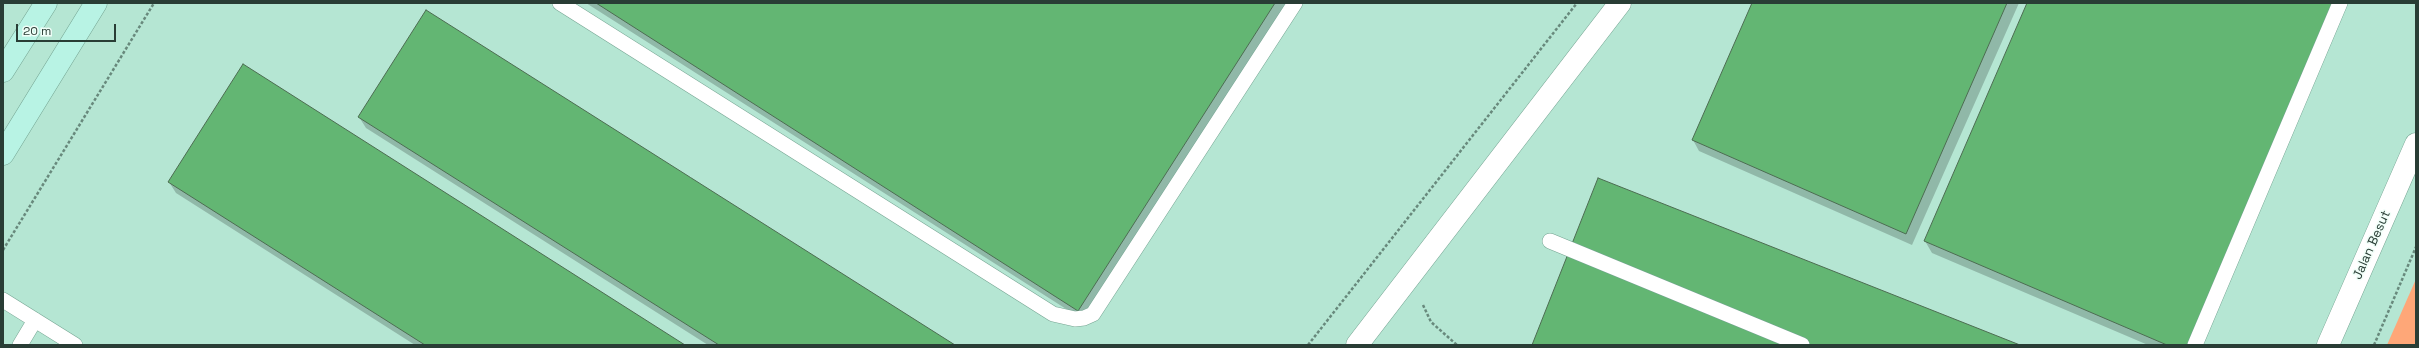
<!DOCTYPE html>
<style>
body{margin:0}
#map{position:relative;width:2419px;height:348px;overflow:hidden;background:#b5e6d3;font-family:"Space Grotesk",sans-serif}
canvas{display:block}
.frame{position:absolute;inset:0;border:4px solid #293d35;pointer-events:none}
.scale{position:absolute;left:16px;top:24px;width:100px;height:18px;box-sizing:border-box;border:2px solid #293d35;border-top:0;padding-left:5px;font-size:12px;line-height:14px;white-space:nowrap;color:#293d35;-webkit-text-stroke:3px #f0fef8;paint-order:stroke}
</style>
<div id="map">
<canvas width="2419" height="348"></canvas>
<div class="frame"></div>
<div class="scale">20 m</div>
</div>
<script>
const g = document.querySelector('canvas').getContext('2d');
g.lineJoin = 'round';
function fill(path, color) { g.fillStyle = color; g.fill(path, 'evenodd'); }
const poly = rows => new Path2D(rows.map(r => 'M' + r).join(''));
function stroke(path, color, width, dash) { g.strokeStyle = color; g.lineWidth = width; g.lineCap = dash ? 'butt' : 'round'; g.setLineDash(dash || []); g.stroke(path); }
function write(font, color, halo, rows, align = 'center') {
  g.font = font + ' "Space Grotesk",sans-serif'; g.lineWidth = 3; g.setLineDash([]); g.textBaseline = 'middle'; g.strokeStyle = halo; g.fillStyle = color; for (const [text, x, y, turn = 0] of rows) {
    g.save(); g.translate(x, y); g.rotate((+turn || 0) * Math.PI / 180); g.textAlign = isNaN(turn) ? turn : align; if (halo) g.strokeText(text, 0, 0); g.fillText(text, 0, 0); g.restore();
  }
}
const green = poly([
 [2416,279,2416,345,2387,345]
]);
const shadow = poly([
 [586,3,1289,3,1085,321],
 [1753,3,2019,3,1912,245,1699,151,1693,140],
 [2028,3,2199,345,2148,345,1932,253,1925,241],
 [359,117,953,345,708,345,366,128],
 [169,182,683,345,415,345,176,193]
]);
const building = poly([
 [596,3,1275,3,1078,311,596,3],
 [1752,3,2007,3,1906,234,1692,140,1752,3],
 [2027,3,2334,3,2188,345,2167,345,1924,241,2027,3],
 [426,10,955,345,719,345,358,117,426,10],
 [243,64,685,345,425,345,168,182,243,64],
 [1598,178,2020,345,1532,345,1598,178]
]);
const path = poly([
 [3,250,154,3],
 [1423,305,1431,322,1457,345],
 [1308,345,1577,3],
 [2374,345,2416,247]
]);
const lane = poly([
 [560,3,1053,314,1075,319,1084,318,1093,314,1295,3],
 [1550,241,1802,345],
 [3,300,75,345],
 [20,345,35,320],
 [2195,345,2340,3]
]);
const street = poly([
 [1357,345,1620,3],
 [2328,345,2416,144]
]);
const secondary = poly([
 [3,71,46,3],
 [3,154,96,3]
]);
const streetNames = [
 ["Jalan Besut",2372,245,-66]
];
fill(green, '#fea778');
fill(shadow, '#0003');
fill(building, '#63b673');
stroke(building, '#4c6c51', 1);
stroke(lane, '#75a492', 16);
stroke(street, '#75a492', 23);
stroke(secondary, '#75a492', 23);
stroke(path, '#68897c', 2.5, [3, 2]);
stroke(lane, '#fff', 15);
stroke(street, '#fff', 22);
stroke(secondary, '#b8f3e4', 22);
write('13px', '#293d35', '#f0fef8', streetNames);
</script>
